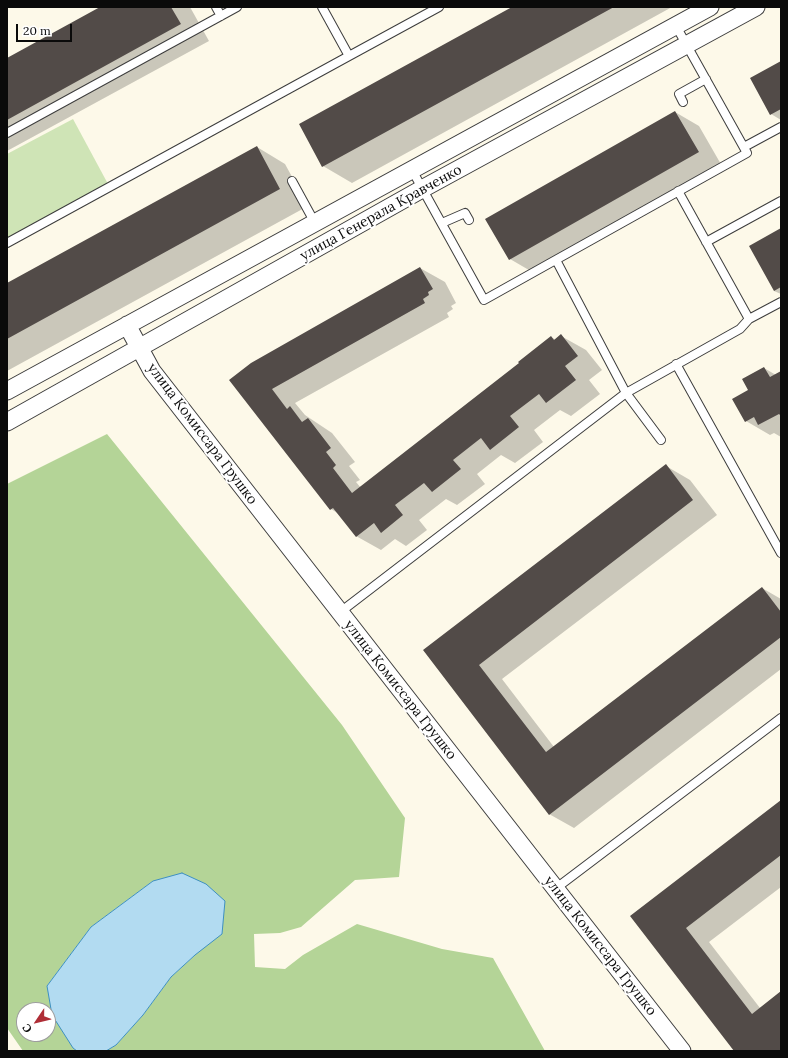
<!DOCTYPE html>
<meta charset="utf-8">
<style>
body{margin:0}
#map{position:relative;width:788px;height:1058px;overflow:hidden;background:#fdf9e9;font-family:Lora,serif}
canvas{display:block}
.frame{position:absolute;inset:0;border:8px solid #0a0a0a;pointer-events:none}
.north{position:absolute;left:16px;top:1002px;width:40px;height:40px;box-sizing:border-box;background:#fff;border:1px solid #9d9d9d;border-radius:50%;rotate:235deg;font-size:11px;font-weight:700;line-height:16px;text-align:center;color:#0a0a0a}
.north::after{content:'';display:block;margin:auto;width:14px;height:18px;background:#af2e37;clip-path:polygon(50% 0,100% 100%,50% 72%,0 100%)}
.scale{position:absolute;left:16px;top:24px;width:56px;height:18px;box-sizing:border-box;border:2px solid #0a0a0a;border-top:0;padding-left:5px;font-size:12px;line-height:14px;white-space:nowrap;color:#0a0a0a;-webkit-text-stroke:3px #fff;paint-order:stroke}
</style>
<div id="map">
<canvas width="788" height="1058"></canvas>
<div class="frame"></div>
<div class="north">С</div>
<div class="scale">20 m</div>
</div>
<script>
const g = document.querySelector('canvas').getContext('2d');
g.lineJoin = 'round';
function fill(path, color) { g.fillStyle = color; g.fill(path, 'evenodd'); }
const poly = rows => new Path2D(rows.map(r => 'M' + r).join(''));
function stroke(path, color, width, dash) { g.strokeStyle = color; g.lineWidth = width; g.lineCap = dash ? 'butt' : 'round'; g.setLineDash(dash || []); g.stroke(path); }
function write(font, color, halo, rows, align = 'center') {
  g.font = font + ' Lora,serif'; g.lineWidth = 4; g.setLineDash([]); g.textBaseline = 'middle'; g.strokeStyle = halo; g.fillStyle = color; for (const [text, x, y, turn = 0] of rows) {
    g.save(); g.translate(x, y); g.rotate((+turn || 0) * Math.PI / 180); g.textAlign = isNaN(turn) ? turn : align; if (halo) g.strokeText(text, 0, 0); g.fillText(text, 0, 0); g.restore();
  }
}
const green = poly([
 [73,119,108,184,7,239,7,154]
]);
const forest = poly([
 [107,434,342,725,405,818,399,877,355,880,301,927,280,933,254,934,255,967,285,969,303,955,357,924,442,949,493,958,545,1051,106,1051,116,1045,143,1015,171,977,195,955,153,881,91,927,47,986,73,1048,77,1051,23,1051,7,1028,7,484],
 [24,1010,48,1010,48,1034,24,1034]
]);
const water = poly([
 [182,873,206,884,225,901,222,934,195,955,171,977,143,1015,116,1045,106,1051,77,1051,73,1048,52,1015,47,986,91,927,153,881,182,873]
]);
const shadow = poly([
 [102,7,190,7,209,41,7,151,7,59],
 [514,7,672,7,352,183,323,166],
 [781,62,781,120,771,114],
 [675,112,699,126,722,166,534,273,510,259],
 [257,147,285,164,308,206,7,371,7,284],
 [781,229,781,294,774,291],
 [420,268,445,282,456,303,451,306,453,309,447,313,449,317,295,403,305,415,332,433,355,462,349,466,360,480,356,482,361,488,520,363,551,337,556,340,561,336,586,350,602,370,589,380,600,394,571,416,560,410,534,430,543,442,515,463,501,455,477,474,485,484,457,505,446,499,419,520,427,530,406,546,395,539,381,550,356,536,339,514,331,509,230,380],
 [764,368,776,375,781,372,781,437,774,433,770,435,746,421,750,390],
 [666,466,690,480,717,515,502,679,554,747,762,588,781,599,781,669,574,828,549,814,424,650],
 [781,801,781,887,709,942,760,1008,781,993,781,1051,736,1051,631,916]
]);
const building = poly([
 [100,7,171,7,181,24,7,120,7,58],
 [512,7,614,7,322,167,299,124],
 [781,61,781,109,770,115,750,78],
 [675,111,699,152,509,260,485,219],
 [257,146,280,189,7,339,7,283],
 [781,228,781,287,774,291,749,246],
 [420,267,433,289,428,292,429,295,423,299,425,303,272,389,287,409,290,406,302,422,308,418,331,448,326,452,336,465,333,468,352,493,519,363,518,362,551,336,554,340,561,334,578,356,565,366,576,380,546,403,539,394,510,416,519,427,490,450,481,438,453,460,461,469,432,492,424,483,395,505,403,515,381,533,374,523,356,537,333,508,330,510,229,380,251,363],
 [764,367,770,377,781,371,781,416,779,414,758,425,754,417,745,422,732,399,748,390,742,379],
 [666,464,693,500,479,665,546,752,762,587,781,612,781,637,549,815,423,650],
 [781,800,781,855,686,928,752,1014,781,991,781,1051,734,1051,630,916]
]);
const lane = poly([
 [216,7,221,16],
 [322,7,349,56,439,7],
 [683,102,679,94,706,79],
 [7,133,237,7],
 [744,147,781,127],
 [412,170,484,300,747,153,676,26],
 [292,181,315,223],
 [678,191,749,319],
 [442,223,465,213,469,220],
 [706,242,781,201],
 [7,243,349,56],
 [556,260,626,393,661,440],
 [676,364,781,553],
 [339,613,626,393,740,329,749,319,781,302],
 [555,889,781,718]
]);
const street = poly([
 [127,325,152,371,682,1051],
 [7,391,710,7],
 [7,422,422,189,756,7]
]);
const streetNames = [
 ["улица Генерала Кравченко",381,213,-29],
 ["улица Комиссара Грушко",202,434,53],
 ["улица Комиссара Грушко",400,690,52],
 ["улица Комиссара Грушко",600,946,52]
];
fill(green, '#cfe4b6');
fill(forest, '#b4d497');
fill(water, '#b2dbf1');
stroke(water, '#3e90c2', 1);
fill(shadow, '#0003');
fill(building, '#524b48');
stroke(lane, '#3d3d3d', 10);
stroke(street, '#3d3d3d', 19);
stroke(lane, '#fff', 8);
stroke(street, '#fff', 17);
write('14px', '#0a0a0a', '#fff', streetNames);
</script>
